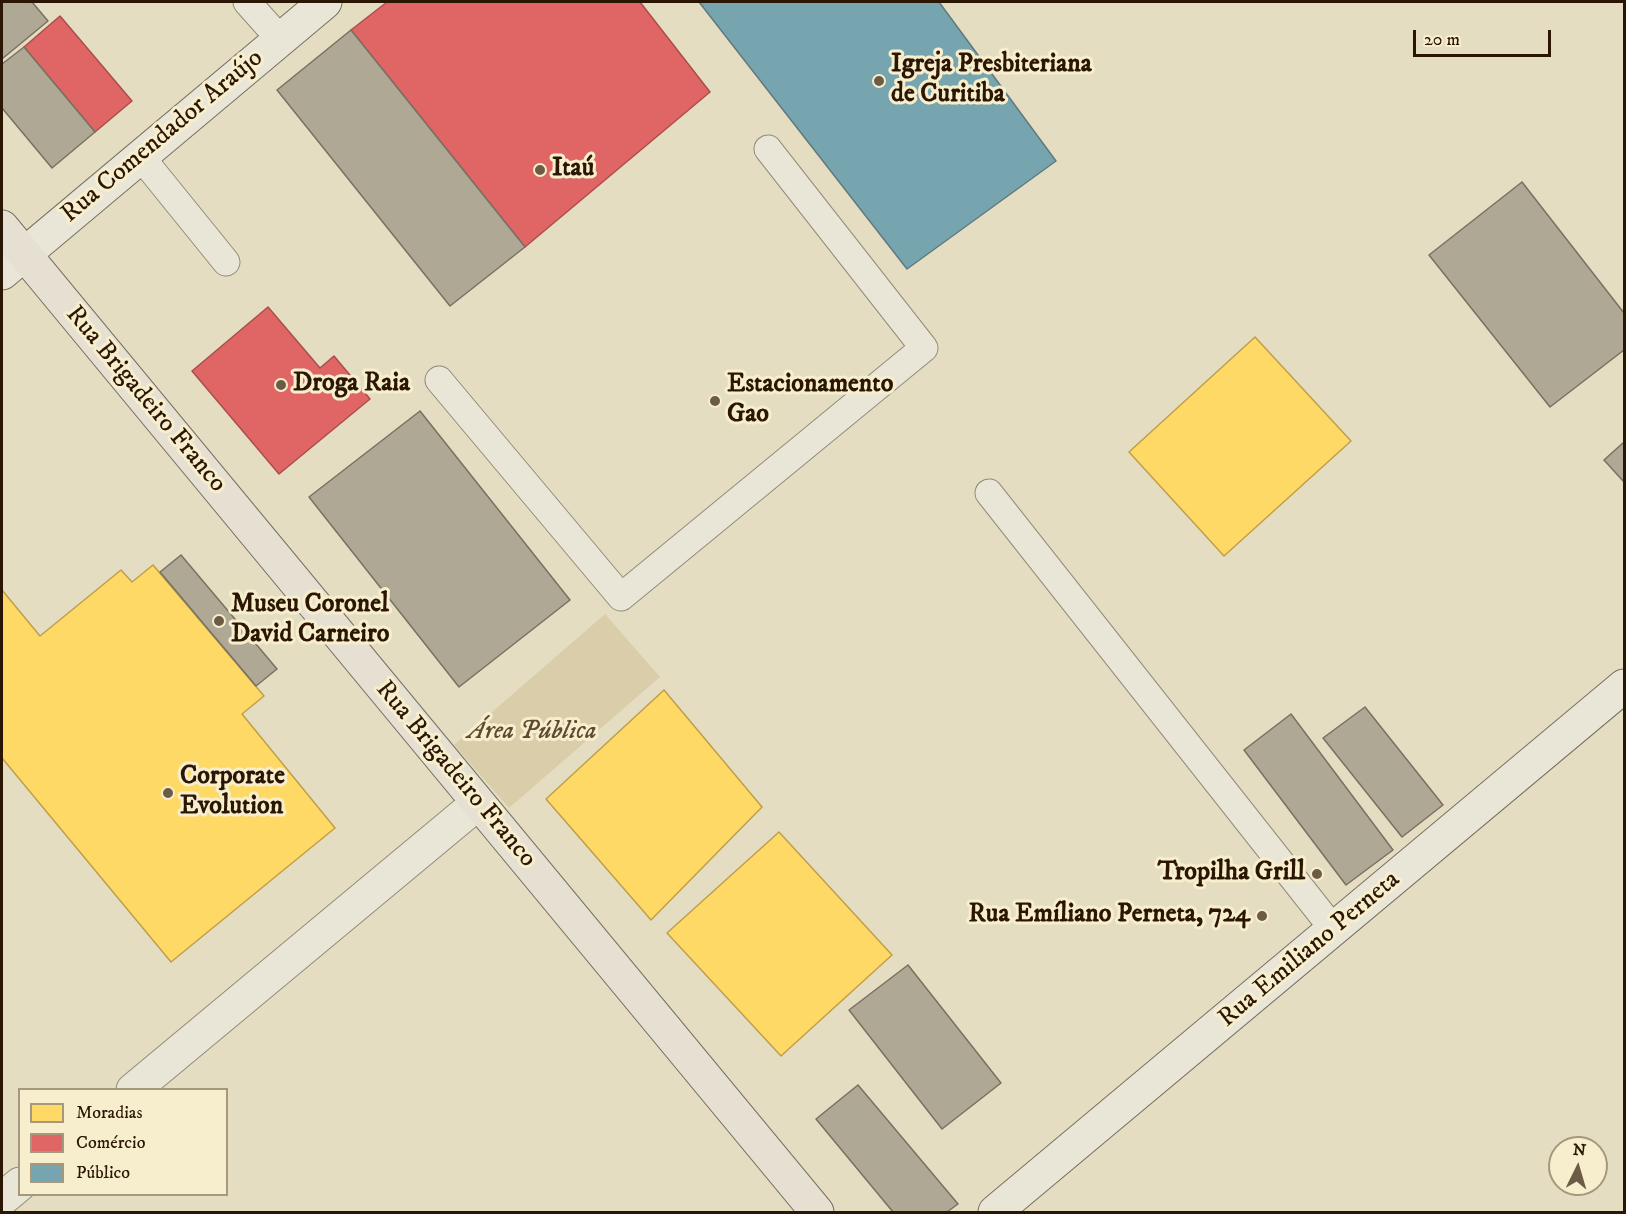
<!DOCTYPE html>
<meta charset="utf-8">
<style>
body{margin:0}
#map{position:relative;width:1626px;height:1214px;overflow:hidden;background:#e5ddc2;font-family:"IM FELL DW Pica",serif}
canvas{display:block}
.frame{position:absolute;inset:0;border:3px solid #2b1604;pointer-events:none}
.legend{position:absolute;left:18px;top:1088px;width:210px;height:108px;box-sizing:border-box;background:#f7eece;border:2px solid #a5987d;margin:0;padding:8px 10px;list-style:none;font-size:18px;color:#2b1604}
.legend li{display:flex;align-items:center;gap:12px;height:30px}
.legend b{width:30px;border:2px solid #a5987d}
.north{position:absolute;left:1548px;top:1136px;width:60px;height:60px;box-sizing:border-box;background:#f7eece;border:2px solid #a5987d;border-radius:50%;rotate:5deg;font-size:16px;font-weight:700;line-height:24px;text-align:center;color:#2b1604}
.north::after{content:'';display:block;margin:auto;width:21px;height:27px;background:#6c5c46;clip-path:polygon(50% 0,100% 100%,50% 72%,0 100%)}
.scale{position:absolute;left:1413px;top:30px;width:138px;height:27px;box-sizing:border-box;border:3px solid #2b1604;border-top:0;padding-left:8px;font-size:18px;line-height:21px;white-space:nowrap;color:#2b1604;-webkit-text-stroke:4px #f7eece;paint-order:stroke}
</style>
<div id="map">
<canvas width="1626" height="1214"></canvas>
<div class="frame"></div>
<ul class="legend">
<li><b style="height:16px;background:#ffd966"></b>Moradias</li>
<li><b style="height:16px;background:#e06666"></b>Comércio</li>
<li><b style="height:16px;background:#76a5af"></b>Público</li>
</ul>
<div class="north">N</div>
<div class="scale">20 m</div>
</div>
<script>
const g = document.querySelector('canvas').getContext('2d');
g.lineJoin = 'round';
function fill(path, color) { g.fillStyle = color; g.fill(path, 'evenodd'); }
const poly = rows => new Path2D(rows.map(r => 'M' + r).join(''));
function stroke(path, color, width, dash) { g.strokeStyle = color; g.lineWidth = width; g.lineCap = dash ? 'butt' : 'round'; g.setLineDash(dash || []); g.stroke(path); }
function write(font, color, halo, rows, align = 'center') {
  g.font = font + ' "IM FELL DW Pica",serif'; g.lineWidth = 6; g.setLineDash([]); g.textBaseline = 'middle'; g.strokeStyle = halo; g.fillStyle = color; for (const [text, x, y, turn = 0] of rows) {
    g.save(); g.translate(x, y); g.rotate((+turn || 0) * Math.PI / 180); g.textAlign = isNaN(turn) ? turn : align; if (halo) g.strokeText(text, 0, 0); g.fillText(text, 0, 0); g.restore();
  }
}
const green = poly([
 [605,614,660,677,509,808,454,745]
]);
const homes = poly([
 [1255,337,1351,441,1224,556,1129,452,1255,337],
 [153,565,264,696,242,714,335,828,171,962,2,758,2,590,40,636,121,570,132,582,153,565],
 [664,690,762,807,651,920,546,799,664,690],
 [779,832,892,955,781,1056,667,933,779,832]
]);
const shops = poly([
 [387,2,640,2,710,92,525,247,351,30,387,2],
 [60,16,132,101,95,132,24,47,60,16],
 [268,307,320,368,334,356,370,399,279,474,192,371,268,307]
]);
const public = poly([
 [699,2,939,2,1056,161,907,269,699,2]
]);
const building = poly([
 [2,2,32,2,48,21,2,59,2,2],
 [351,30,525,247,450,306,277,90,351,30],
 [24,47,95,132,52,168,2,108,2,64,24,47],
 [1522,182,1624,313,1624,350,1550,407,1429,255,1522,182],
 [420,411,570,600,459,687,309,497,420,411],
 [1624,442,1624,482,1604,460,1624,442],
 [181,555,277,669,256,686,160,572,181,555],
 [1365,707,1443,805,1402,837,1323,738,1365,707],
 [1291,714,1393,850,1346,885,1244,750,1291,714],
 [908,965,1001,1083,942,1129,849,1010,908,965],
 [858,1085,958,1204,947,1212,893,1212,816,1119,858,1085]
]);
const lane = poly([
 [247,2,280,39],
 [141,157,226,262],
 [439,380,621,597,924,348,768,149],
 [989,493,1334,930]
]);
const street = poly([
 [133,1090,478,803],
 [2,1199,20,1184]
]);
const secondary = poly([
 [2,273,325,2],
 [995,1212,1624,686]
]);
const primary = poly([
 [2,227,817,1212]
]);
const markers = [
 [879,81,6,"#6c5c46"],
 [540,170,6,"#6c5c46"],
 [281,385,6,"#6c5c46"],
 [715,401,6,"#6c5c46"],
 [219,621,6,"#6c5c46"],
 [168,793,6,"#6c5c46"],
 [1317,874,6,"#6c5c46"],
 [1262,916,6,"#6c5c46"]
];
const poiNames = [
 ["Igreja Presbiteriana",891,66],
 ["de Curitiba",891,96],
 ["Itaú",552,170],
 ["Droga Raia",293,385],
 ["Estacionamento",727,386],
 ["Gao",727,416],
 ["Museu Coronel",231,606],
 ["David Carneiro",231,636],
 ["Corporate",180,778],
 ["Evolution",180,808],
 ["Tropilha Grill",1305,874,"right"],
 ["Rua Emíliano Perneta, 724",1250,916,"right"]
];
const streetNames = [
 ["Rua Comendador Araújo",163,137,-40],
 ["Rua Brigadeiro Franco",145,400,50],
 ["Rua Brigadeiro Franco",455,775,50],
 ["Rua Emiliano Perneta",1310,950,-40]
];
const parkNames = [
 ["Área Pública",532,733]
];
fill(green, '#daceaa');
fill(homes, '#ffd966');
stroke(homes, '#bf9e49', 1.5);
fill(shops, '#e06666');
stroke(shops, '#aa4e49', 1.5);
fill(public, '#76a5af');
stroke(public, '#607a7c', 1.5);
fill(building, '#afa895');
stroke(building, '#787061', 1.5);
stroke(lane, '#928b7a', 29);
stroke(street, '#928b7a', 35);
stroke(secondary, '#787061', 35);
stroke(primary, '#787061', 35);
stroke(lane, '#e9e6d7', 27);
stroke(street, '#e9e6d7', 33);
stroke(secondary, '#e9e6d7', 33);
stroke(primary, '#e5e0d1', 33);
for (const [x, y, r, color] of markers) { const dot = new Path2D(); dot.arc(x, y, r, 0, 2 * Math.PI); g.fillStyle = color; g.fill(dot); stroke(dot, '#f7eece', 2); }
write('bold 26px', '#2b1604', '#f7eece', poiNames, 'left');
write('26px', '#2b1604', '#f7eece', streetNames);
write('italic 26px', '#5d4a30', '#f7eece', parkNames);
</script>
